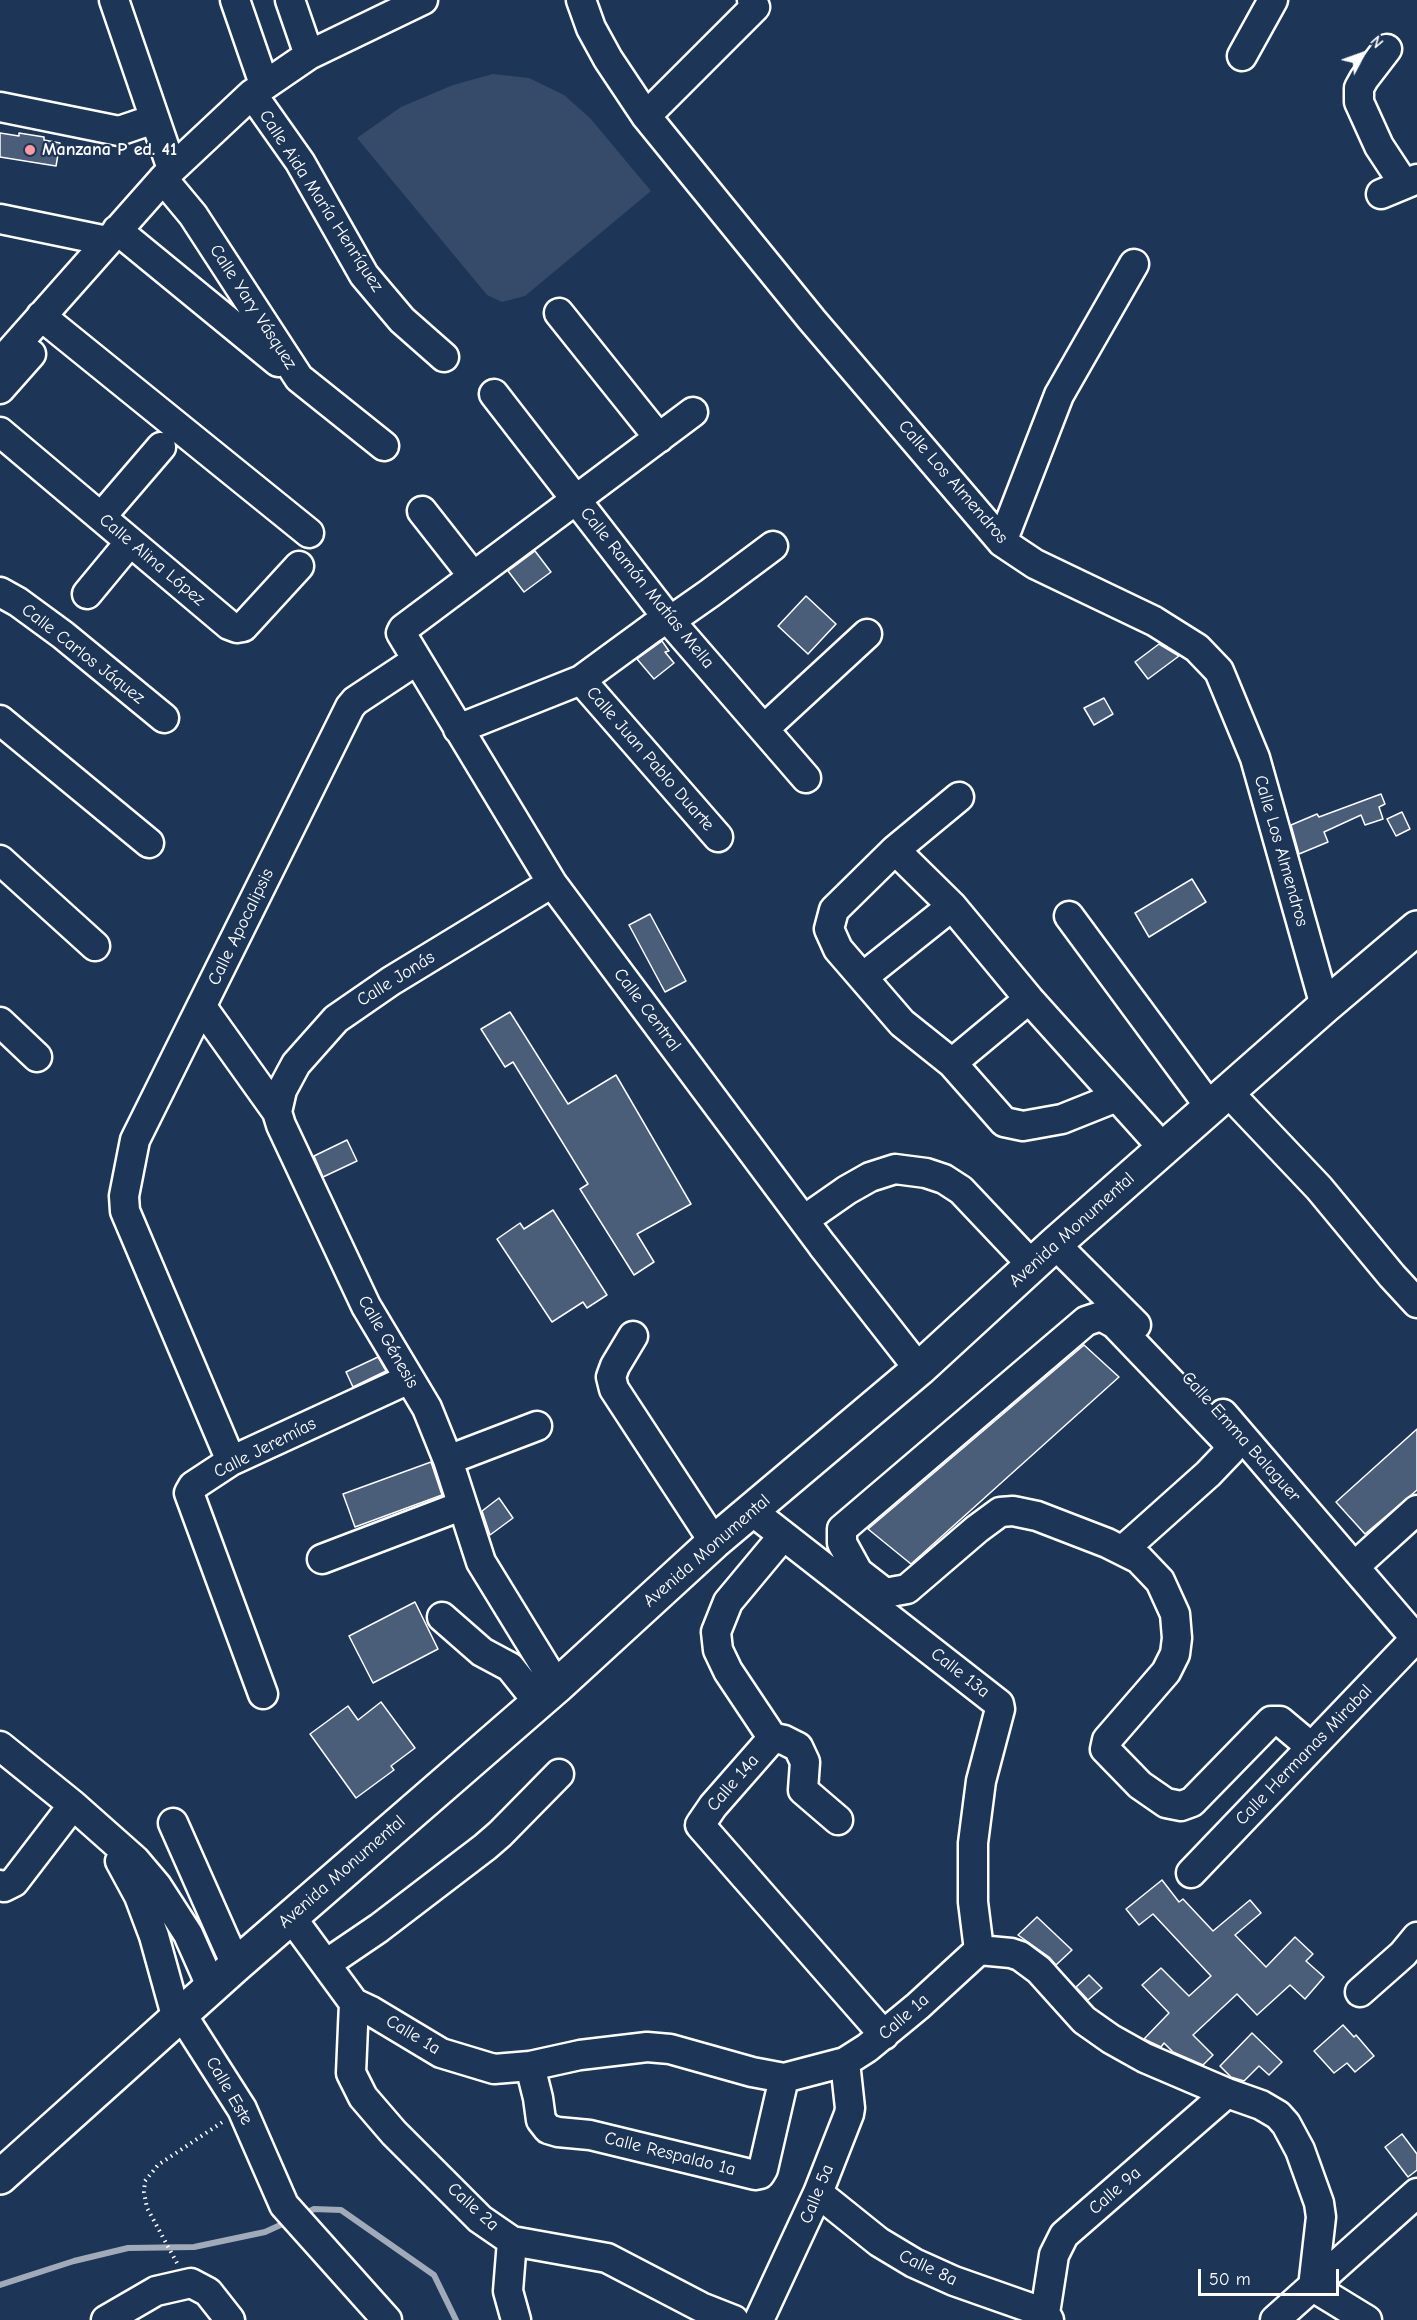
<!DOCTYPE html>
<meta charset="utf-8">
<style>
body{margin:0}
#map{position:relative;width:1417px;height:2320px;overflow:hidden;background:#1d3557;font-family:"Comic Neue",sans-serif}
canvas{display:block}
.north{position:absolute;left:1333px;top:24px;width:60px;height:60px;-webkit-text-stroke:4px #1d3557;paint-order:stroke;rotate:49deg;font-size:16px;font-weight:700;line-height:24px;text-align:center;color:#fff}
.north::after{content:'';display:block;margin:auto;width:21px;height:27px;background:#fff;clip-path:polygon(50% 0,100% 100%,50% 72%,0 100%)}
.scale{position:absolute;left:1198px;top:2269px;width:141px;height:27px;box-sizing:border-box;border:3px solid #fff;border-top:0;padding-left:8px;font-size:18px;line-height:21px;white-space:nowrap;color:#fff;-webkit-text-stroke:4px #1d3557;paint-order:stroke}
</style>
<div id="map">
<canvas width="1417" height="2320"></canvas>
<div class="north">N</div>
<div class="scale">50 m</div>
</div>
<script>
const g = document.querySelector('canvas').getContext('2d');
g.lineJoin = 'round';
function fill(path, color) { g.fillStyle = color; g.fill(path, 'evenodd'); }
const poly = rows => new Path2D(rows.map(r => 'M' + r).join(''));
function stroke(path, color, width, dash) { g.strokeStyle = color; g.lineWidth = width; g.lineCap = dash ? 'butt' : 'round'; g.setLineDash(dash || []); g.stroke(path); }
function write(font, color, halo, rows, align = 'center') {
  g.font = font + ' "Comic Neue",sans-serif'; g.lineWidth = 4.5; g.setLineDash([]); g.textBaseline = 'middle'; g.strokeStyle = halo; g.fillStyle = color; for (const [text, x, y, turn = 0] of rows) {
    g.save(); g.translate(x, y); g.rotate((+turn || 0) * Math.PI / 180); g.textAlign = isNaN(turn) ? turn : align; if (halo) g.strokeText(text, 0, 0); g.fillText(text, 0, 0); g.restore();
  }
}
const green = poly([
 [493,74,529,78,564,95,590,118,651,191,525,296,502,302,487,295,357,138,401,107,453,85]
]);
const stream = poly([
 [302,2215,314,2209,341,2210,434,2275,456,2320],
 [0,2285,74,2261,128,2248,194,2247,265,2232,287,2222]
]);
const building = poly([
 [0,133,19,136,19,133,44,137,44,140,60,143,56,166,0,157,0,133],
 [535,551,551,572,524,592,508,571,535,551],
 [806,596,836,624,808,654,778,626,806,596],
 [662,641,669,651,665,652,674,663,654,679,637,659,662,641],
 [1159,644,1179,656,1148,679,1135,662,1159,644],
 [1104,698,1113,714,1094,725,1084,708,1104,698],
 [1381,794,1385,804,1379,807,1383,819,1365,825,1361,815,1324,832,1328,842,1299,854,1291,825,1317,814,1319,817,1381,794],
 [1402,812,1410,829,1396,836,1387,819,1402,812],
 [1192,879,1206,902,1149,937,1135,913,1192,879],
 [650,914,686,981,665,992,629,925,650,914],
 [510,1012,568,1104,616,1075,691,1204,637,1234,654,1262,634,1275,580,1189,588,1184,513,1062,505,1067,481,1029,510,1012],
 [347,1140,357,1161,323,1177,314,1156,347,1140],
 [553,1210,607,1295,587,1308,583,1302,552,1322,497,1239,520,1223,524,1229,553,1210],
 [1084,1345,1119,1377,911,1564,868,1529,1084,1345],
 [378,1357,386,1371,353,1387,346,1372,378,1357],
 [1417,1429,1417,1490,1365,1534,1336,1502,1417,1429],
 [431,1462,442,1495,355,1527,343,1494,431,1462],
 [499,1498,513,1518,490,1535,482,1511,499,1498],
 [415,1602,438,1649,373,1683,349,1636,415,1602],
 [381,1702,415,1748,391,1766,394,1770,356,1798,310,1734,348,1706,358,1720,381,1702],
 [1162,1880,1179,1902,1183,1899,1213,1931,1250,1900,1261,1913,1235,1935,1266,1967,1295,1937,1313,1954,1306,1961,1324,1977,1305,1999,1290,1985,1257,2015,1237,1994,1193,2035,1213,2055,1203,2065,1173,2052,1164,2043,1161,2047,1144,2039,1169,2013,1142,1985,1161,1968,1189,1996,1211,1976,1153,1914,1139,1925,1126,1909,1162,1880],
 [1037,1917,1072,1950,1056,1965,1049,1957,1018,1935,1037,1917],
 [1089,1975,1102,1988,1088,2000,1076,1987,1089,1975],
 [1343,2025,1354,2037,1356,2035,1374,2056,1355,2072,1347,2063,1334,2073,1314,2051,1343,2025],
 [1252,2033,1282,2062,1269,2075,1259,2066,1244,2081,1231,2077,1220,2066,1252,2033],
 [1402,2134,1417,2154,1417,2170,1408,2177,1385,2147,1402,2134]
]);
const path = poly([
 [177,2263,147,2208,144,2192,145,2181,158,2165,224,2121]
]);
const minor = poly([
 [114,0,172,169],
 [235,0,264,84],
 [290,0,309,55],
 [581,0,591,28,608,59,646,116,812,320,1002,542,1035,564,1154,621,1197,648,1219,671,1255,758,1325,1006],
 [1387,49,1364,79,1359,88,1359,102,1379,146,1404,184],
 [1242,56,1273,0],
 [252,94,300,162,364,275,402,320,444,357],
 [0,107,119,131,154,119],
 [646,116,755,7,752,0],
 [163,179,193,215,299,378,384,446],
 [1381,194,1417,179],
 [0,219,107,241],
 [117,230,278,362],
 [559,313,659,438],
 [41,316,309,533],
 [0,363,172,169,252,94,309,55,423,0],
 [0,389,31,354],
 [494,394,670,621,806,778],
 [693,412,403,629,401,633,552,883,822,1245,919,1369],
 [0,432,229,625,237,628,243,627,299,566],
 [422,511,473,576],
 [101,517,161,447],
 [1002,542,1059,395,1134,264],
 [0,592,18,602,63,635,164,718],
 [87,594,130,542],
 [581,680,718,837],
 [0,720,149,843],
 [458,729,581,680,652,628,661,622,670,621,710,593,773,546],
 [764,729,867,634],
 [959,797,895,850,952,906,1029,999,1163,1148],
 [895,850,834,910,829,929,838,949,902,1023,952,1063,1004,1122,1023,1126,1062,1119,1117,1097],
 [0,860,95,946],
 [1069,916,1210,1107],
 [863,977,952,906],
 [202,1007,277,1112,281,1125,366,1306,427,1408,448,1460,481,1562,557,1686],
 [0,1022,37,1057],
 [952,1063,1029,999],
 [1228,1092,1319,1188,1392,1276,1417,1303],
 [277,1112,282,1090,296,1064,336,1019,391,981,552,883],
 [804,1220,847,1190,870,1177,895,1169,926,1173,944,1179,961,1190,1032,1265],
 [1055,1244,1136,1325],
 [633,1336,615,1366,611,1377,614,1389,714,1542],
 [1223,1414,1417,1640],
 [448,1460,537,1426],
 [231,1461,125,1211,124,1196,135,1140,350,707,355,701,417,660],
 [752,1511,999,1704,1000,1709,981,1781,973,1843,973,1902,979,1950],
 [783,1536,728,1602,716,1632,718,1650,728,1671,770,1734,770,1741,713,1806,700,1825,884,2035],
 [1123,1550,1208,1474,1230,1451,1225,1439,1115,1324,1101,1316,1086,1321,842,1529,842,1543,858,1572,885,1593,907,1589,977,1529,1000,1512,1013,1511,1037,1516,1107,1543,1139,1559,1160,1581,1175,1614,1177,1638,1175,1654,1166,1672,1107,1740,1105,1749,1140,1785,1166,1803,1181,1806,1192,1802,1271,1721,1280,1721,1311,1747],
 [322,1559,461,1506],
 [1355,1566,1417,1510],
 [442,1617,482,1652,510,1667,538,1702],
 [263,1694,189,1493,193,1486,231,1461,409,1379],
 [770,1737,784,1740,798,1747,805,1762,803,1790,838,1820],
 [0,1746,73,1805,135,1860,157,1886,188,1934,212,1988],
 [173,1823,236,1965],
 [120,1861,139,1896,154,1936,177,2019],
 [1191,1873,1417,1637],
 [0,1885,4,1887,14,1882,73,1805],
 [291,1917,354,2003,371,2011,441,2053,494,2069,530,2066,580,2055,647,2047,670,2049,752,2072,784,2078,845,2062,867,2048,918,2006,979,1950,1011,1953,1020,1956,1039,1970,1084,2020,1111,2039,1145,2058,1227,2093,1261,2105,1278,2115,1286,2124,1300,2150,1319,2203,1321,2217,1313,2287,1367,2320],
 [326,1964,379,1928,485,1847,500,1834,559,1774],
 [1360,1992,1403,1954,1417,1937],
 [354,2003,351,2073,363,2097,394,2133,480,2219,512,2241,607,2258,701,2307,734,2320],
 [182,2015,242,2109,284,2205,387,2320],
 [530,2066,538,2098,541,2120,548,2129,558,2132,590,2135,755,2175,760,2174,763,2169,784,2078],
 [818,2193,879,2242,914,2263,954,2281,1045,2313,1049,2320],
 [512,2241,508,2291,516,2320],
 [1045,2313,1054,2255,1064,2235,1227,2093],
 [106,2320,156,2291,191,2283,208,2292,230,2320],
 [759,2320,818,2193,849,2114,850,2108,845,2062],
 [1275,2320,1417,2193]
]);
const major = poly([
 [0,2177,236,1965,557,1686,714,1542,919,1369,1055,1244,1325,1006,1417,928]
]);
const markers = [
 [30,150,6,"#ff9aa2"]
];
const poiNames = [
 ["Manzana P ed. 41",42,150]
];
const streetNames = [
 ["Calle Aida María Henríquez",321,201,57],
 ["Calle Yary Vásquez",253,307,57],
 ["Calle Los Almendros",953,482,49],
 ["Calle Alina López",152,560,40],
 ["Calle Ramón Matías Mella",647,588,51],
 ["Calle Carlos Jáquez",83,654,38],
 ["Calle Juan Pablo Duarte",650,759,49],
 ["Calle Los Almendros",1281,851,74],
 ["Calle Apocalipsis",241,927,-64],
 ["Calle Jonás",396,979,-32],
 ["Calle Central",647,1010,53],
 ["Avenida Monumental",1072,1230,-42],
 ["Calle Génesis",388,1342,60],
 ["Calle Emma Balaguer",1241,1437,48],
 ["Calle Jeremías",265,1448,-27],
 ["Avenida Monumental",707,1551,-41],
 ["Calle 13a",960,1673,38],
 ["Calle Hermanas Mirabal",1304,1755,-46],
 ["Calle 14a",733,1783,-49],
 ["Avenida Monumental",342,1872,-41],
 ["Calle 1a",904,2017,-41],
 ["Calle 1a",413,2035,31],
 ["Calle Este",229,2091,60],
 ["Calle Respaldo 1a",670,2154,14],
 ["Calle 9a",1115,2191,-41],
 ["Calle 5a",817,2194,-68],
 ["Calle 2a",473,2207,42],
 ["Calle 8a",928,2268,25]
];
fill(green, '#364b69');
stroke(stream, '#a0aab8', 6);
fill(building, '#4a5d79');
stroke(building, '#fff', 1.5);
stroke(minor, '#fff', 33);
stroke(major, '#fff', 38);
stroke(path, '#fff', 4, [1.5, 4.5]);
stroke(minor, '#1d3557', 28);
stroke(major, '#1d3557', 33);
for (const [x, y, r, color] of markers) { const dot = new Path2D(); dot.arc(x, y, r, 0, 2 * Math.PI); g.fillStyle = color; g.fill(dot); stroke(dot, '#1d3557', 2); }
write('bold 18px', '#fff', '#1d3557', poiNames, 'left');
write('18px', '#fff', '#1d3557', streetNames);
</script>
